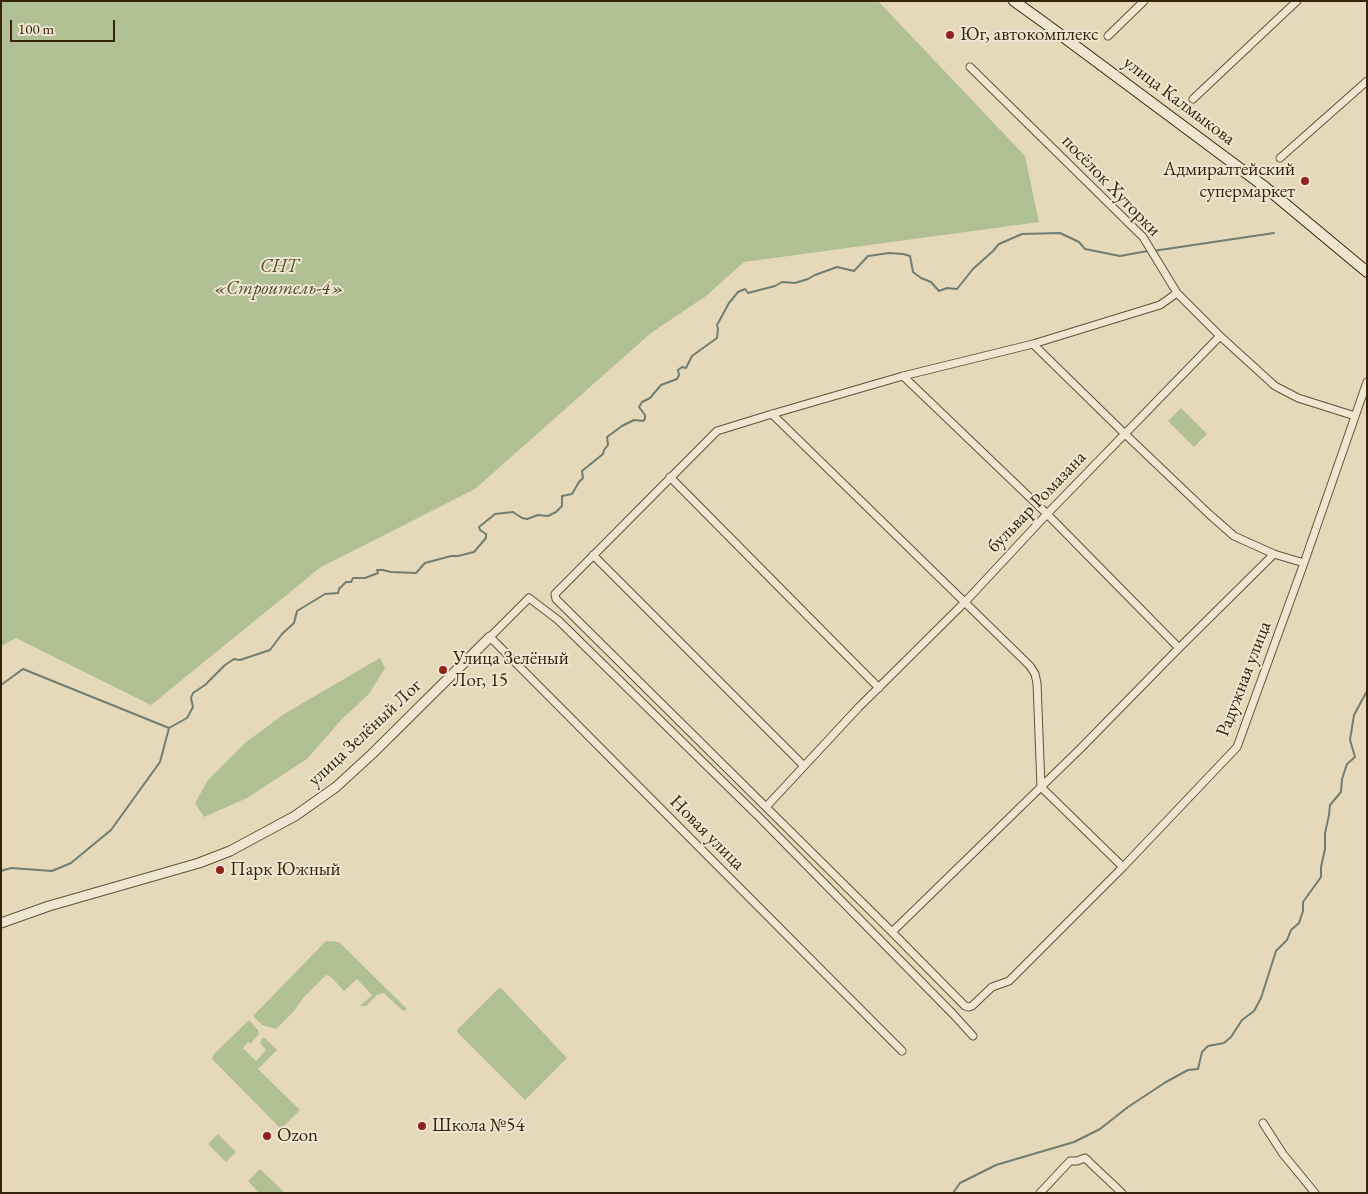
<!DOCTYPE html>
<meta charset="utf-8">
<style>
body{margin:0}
#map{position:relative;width:1368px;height:1194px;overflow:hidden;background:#e6d9b9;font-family:"EB Garamond",serif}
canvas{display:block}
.frame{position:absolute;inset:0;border:2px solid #36240a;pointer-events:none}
.scale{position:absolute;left:10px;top:20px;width:105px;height:22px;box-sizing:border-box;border:2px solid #36240a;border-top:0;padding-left:6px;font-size:15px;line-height:18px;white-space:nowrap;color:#36240a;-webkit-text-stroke:4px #efe6d2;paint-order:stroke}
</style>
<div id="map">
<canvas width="1368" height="1194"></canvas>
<div class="frame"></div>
<div class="scale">100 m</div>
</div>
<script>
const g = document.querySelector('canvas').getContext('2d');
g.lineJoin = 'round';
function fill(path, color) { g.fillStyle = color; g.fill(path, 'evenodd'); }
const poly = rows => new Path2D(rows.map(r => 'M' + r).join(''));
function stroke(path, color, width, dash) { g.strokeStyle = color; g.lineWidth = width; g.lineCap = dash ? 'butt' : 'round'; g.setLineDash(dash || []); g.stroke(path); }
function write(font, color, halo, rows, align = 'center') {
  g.font = font + ' "EB Garamond",serif'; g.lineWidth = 4; g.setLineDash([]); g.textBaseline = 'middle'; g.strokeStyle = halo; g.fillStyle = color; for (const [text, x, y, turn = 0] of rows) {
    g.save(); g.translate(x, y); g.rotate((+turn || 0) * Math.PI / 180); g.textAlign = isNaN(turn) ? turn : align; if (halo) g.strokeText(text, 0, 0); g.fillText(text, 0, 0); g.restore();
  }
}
const green = poly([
 [1,1,878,1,1025,156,1039,222,744,262,706,296,651,333,475,489,321,567,151,705,16,638,1,646],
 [1181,408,1207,434,1194,447,1168,421],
 [380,658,385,668,369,694,343,718,307,759,247,798,204,817,195,803,208,780,245,743,284,714],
 [326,941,339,942,407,1009,405,1011,402,1010,384,993,377,995,366,1006,360,1006,372,995,357,979,344,991,331,977,326,975,304,997,294,1011,276,1029,262,1025,253,1016],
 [499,988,502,989,567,1058,525,1100,457,1032,457,1030],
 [249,1020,258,1030,259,1034,250,1044,248,1042,243,1048,256,1061,266,1050,260,1043,262,1038,265,1038,277,1050,258,1069,300,1110,281,1129,212,1059,214,1054],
 [218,1134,236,1152,226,1162,208,1144],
 [260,1169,283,1191,281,1193,259,1193,248,1181]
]);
const stream = poly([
 [1153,251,1274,233],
 [1,685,23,669,169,728],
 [1,871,11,868,52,871,71,863,111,830,160,762,169,728,187,718,193,707,191,698,193,693,205,685,225,665,234,659,240,660,270,650,282,634,294,623,297,611,325,594,338,593,339,589,346,582,351,582,353,578,365,578,378,573,377,570,383,570,391,572,416,573,425,563,451,556,458,556,474,552,486,538,486,534,480,530,479,527,495,514,513,512,522,518,527,519,538,515,548,516,556,512,562,506,562,496,572,494,579,482,583,478,582,471,603,454,604,450,608,445,607,437,622,426,634,420,643,421,645,419,645,415,639,407,642,402,650,398,661,385,677,379,679,375,678,370,682,367,686,368,692,356,717,338,718,329,717,325,729,303,738,292,745,289,748,293,775,286,782,282,795,283,808,279,815,275,837,267,854,271,868,256,889,253,903,254,910,256,913,272,921,278,931,282,939,291,947,288,957,289,973,269,993,251,999,244,1022,234,1060,233,1079,242,1085,249,1120,256,1148,251],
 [953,1193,960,1183,996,1165,1074,1142,1100,1129,1128,1107,1166,1082,1188,1070,1198,1069,1202,1052,1208,1046,1224,1043,1231,1037,1242,1020,1254,1011,1261,998,1276,951,1287,940,1291,930,1299,923,1303,911,1303,902,1321,877,1321,867,1325,849,1325,833,1329,815,1330,805,1341,792,1342,779,1347,764,1355,757,1350,740,1354,715,1367,691]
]);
const minor = poly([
 [1108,36,1144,1],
 [970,67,1143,237,1177,293,1220,336,1275,386,1298,398,1355,416],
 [1193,99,1297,1],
 [1280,158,1367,81],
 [1177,293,1160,305,1033,344,903,376,772,414,717,431,555,594,556,599,889,929,965,1006,969,1007,972,1006,992,987,1009,981,1123,867,1237,747,1304,563,1367,382],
 [1033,344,1125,434,1209,514,1234,536,1274,554,1304,563],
 [903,376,1047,514,1179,648],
 [772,414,1030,666,1035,674,1037,683,1041,787,1123,867],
 [670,477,879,688],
 [593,555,804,766],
 [766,807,859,707,965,602,1047,514,1220,336],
 [892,932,1080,749,1179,648,1274,554],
 [902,1051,490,637,529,598,558,620,759,817,953,1014,973,1036],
 [1263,1123,1283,1154,1315,1193],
 [1040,1193,1070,1161,1077,1161,1085,1158,1122,1193]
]);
const tertiary = poly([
 [1,923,49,906,199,863,230,851,295,816,336,787,372,754,490,637]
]);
const secondary = poly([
 [1014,1,1046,24,1265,187,1367,272]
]);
const markers = [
 [950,35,5,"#8f2418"],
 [1305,181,5,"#8f2418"],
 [443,670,5,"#8f2418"],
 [220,870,5,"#8f2418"],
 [422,1126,5,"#8f2418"],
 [267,1136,5,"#8f2418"]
];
const poiNames = [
 ["Юг, автокомплекс",960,35],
 ["Адмиралтейский",1295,170,"right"],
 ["супермаркет",1295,192,"right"],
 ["Улица Зелёный",453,659],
 ["Лог, 15",453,681],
 ["Парк Южный",230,870],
 ["Школа №54",432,1126],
 ["Ozon",277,1136]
];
const streetNames = [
 ["улица Калмыкова",1179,101,37],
 ["посёлок Хуторки",1111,186,46],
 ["бульвар Ромазана",1037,502,-46],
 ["Радужная улица",1244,679,-69],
 ["улица Зелёный Лог",365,733,-43],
 ["Новая улица",707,833,45]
];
const parkNames = [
 ["СНТ",279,267],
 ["«Строитель-4»",279,289]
];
fill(green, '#b0c093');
stroke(stream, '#707d71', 2);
stroke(minor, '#625136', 9);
stroke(tertiary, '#625136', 11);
stroke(secondary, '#36240a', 12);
stroke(minor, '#efe6d2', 7);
stroke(tertiary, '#efe6d2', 9);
stroke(secondary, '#efe6d2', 10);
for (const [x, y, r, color] of markers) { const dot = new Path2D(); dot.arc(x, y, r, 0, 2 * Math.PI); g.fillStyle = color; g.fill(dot); stroke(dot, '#efe6d2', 2); }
write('19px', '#36240a', '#efe6d2', poiNames, 'left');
write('19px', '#36240a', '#efe6d2', streetNames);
write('italic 19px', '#544b2c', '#efe6d2', parkNames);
</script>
